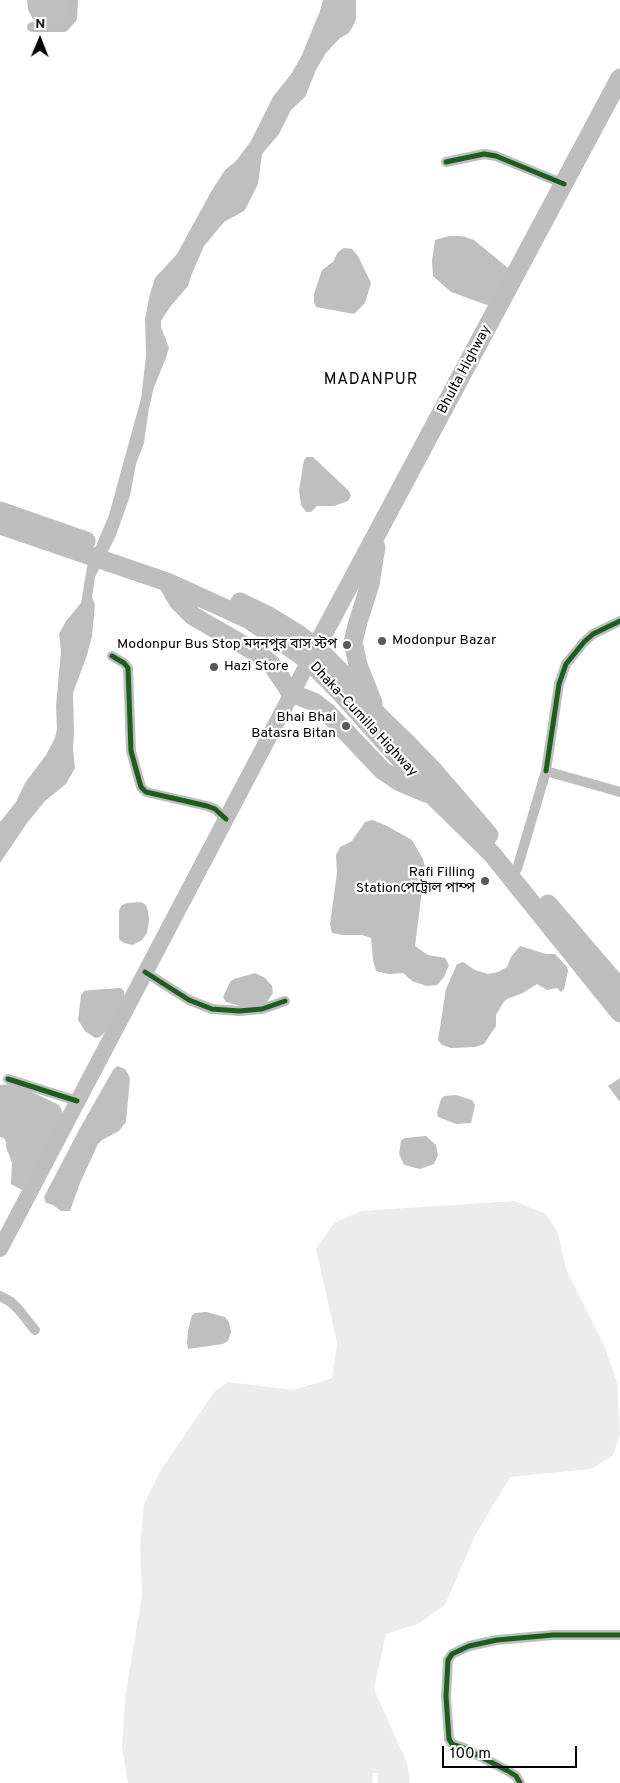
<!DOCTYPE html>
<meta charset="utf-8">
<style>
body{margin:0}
#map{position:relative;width:620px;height:1783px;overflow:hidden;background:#fff;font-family:Overpass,sans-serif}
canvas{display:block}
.north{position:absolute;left:15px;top:15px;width:50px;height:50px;-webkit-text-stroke:4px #fff;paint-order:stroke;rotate:1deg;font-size:14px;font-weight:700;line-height:20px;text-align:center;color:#000}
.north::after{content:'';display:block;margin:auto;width:18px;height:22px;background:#000;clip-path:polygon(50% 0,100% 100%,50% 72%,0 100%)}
.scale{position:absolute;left:442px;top:1746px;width:135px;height:22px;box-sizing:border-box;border:2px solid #000;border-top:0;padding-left:6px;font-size:15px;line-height:18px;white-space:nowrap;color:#000;-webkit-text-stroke:4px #fff;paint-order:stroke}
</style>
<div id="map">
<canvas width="620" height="1783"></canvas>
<div class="north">N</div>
<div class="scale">100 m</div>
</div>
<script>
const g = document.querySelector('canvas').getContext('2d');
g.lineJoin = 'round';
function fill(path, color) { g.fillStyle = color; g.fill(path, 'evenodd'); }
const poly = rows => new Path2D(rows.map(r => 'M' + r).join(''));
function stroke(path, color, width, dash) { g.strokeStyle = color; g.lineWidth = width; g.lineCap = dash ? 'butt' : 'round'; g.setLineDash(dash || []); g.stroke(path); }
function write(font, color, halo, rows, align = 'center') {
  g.font = font + ' Overpass,"Noto Sans Bengali",sans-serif'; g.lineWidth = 4.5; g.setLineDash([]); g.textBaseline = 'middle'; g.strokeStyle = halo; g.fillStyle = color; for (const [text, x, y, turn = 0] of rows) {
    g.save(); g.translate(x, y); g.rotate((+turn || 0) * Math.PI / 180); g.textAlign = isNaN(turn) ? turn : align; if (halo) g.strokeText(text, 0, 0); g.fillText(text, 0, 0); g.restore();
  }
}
const green = poly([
 [514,1201,546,1214,558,1233,566,1269,604,1345,617,1382,620,1434,613,1455,591,1469,510,1477,475,1536,445,1605,418,1624,386,1634,374,1689,407,1763,410,1783,378,1783,378,1773,373,1773,372,1783,128,1783,122,1747,125,1698,142,1595,140,1545,144,1504,162,1468,215,1391,228,1382,294,1390,332,1378,337,1343,316,1249,334,1223,361,1211]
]);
const water = poly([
 [27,0,69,0,68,16,61,23,39,23,34,21,28,10],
 [323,0,356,0,356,19,353,26,349,33,340,38,326,53,316,70,305,97,291,110,279,134,262,154,258,184,246,208,244,211,224,222,204,246,191,276,188,286,170,307,161,321,161,327,169,348,166,358,154,387,149,408,144,443,136,464,130,496,115,538,95,577,92,597,95,605,92,636,87,655,73,693,74,732,73,748,75,768,66,784,45,801,27,823,0,863,0,822,16,802,25,783,46,755,55,738,57,729,56,706,61,651,59,634,66,621,81,603,87,567,109,515,134,424,141,399,146,356,145,319,150,294,155,278,177,254,212,190,225,170,236,161,251,141,273,97,291,74,301,57,320,11],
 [449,236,462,236,474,240,508,268,497,304,487,305,451,292,433,276,432,260,435,240],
 [344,248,352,249,358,256,371,283,365,303,354,314,316,307,314,302,314,294,322,270,333,262,338,252],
 [307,457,313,457,349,491,351,496,348,501,334,506,317,506,311,512,306,512,301,505,299,490,304,460],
 [372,820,385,825,412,840,423,859,425,867,415,946,428,955,445,958,449,965,444,977,437,985,427,986,412,981,403,973,388,974,376,971,373,960,371,938,362,935,342,935,332,933,330,924,337,873,336,855,340,847,352,841,365,822],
 [141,902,146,905,148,911,149,920,147,933,142,940,133,945,124,943,119,939,119,910,122,905,127,903],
 [520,946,546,954,555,954,567,967,568,971,564,989,561,992,557,988,547,990,537,984,523,993,507,999,503,1003,496,1015,496,1026,484,1044,475,1047,451,1048,442,1045,438,1040,446,989,457,964,463,962,475,970,488,974,498,972,507,967,511,957],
 [255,973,265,978,272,986,273,993,265,1005,240,1006,226,1002,223,997,230,982,234,979],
 [121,988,124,991,124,997,107,1030,100,1037,95,1038,85,1031,78,1020,81,995,84,991,90,990],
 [117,1066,125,1069,130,1078,126,1122,119,1131,102,1140,98,1144,80,1183,70,1211,61,1211,53,1205,46,1203,44,1197,80,1128,113,1070],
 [620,1078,620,1102,608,1086],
 [10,1084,28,1090,59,1105,64,1116,22,1190,11,1184,12,1163,6,1147,6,1142,4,1138,0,1137,0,1085],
 [456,1095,472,1100,475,1105,471,1123,456,1124,438,1117,437,1113,441,1099,444,1096],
 [426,1136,436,1145,438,1155,434,1164,420,1169,404,1165,399,1154,401,1140,405,1138],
 [206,1312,225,1317,229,1322,231,1332,228,1341,223,1344,188,1349,187,1343,188,1331,192,1315,195,1313]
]);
const street = poly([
 [32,27,64,27,72,18,73,0],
 [446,162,484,154,496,156,564,184],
 [112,656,124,663,128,668,131,751,141,787,146,792,207,806,215,809,226,819],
 [546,771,559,684,566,664,584,642,593,634,620,621],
 [517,869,546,771,620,792],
 [145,972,189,1000,212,1009,239,1011,262,1009,285,1001],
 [8,1079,77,1101],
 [0,1296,11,1302,19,1310,35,1330],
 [520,1783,516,1776,508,1771,464,1748,452,1744,449,1739,446,1696,448,1660,452,1654,469,1646,497,1640,553,1635,620,1635]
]);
const primary = poly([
 [0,1249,309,661]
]);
const highway = poly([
 [0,511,86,541],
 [0,525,167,582,248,619,309,661,337,689,433,796,492,854,620,1013],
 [167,582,178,601,193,616,259,654,272,665,291,693,314,702,327,712,382,770,398,781,426,793],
 [240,602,269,616,297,633,317,648,341,672,378,715,406,742,433,770,489,835],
 [311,657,620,78],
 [373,703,358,665,353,642,358,622,370,584,376,547],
 [548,904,620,988]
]);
const cycleway = poly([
 [446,162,484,154,496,156,564,184],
 [112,656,124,663,128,668,131,751,141,787,146,792,207,806,215,809,226,819],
 [546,771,559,684,566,664,584,642,593,634,620,621],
 [145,972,189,1000,212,1009,239,1011,262,1009,285,1001],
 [8,1079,77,1101],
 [520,1783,516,1776,508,1771,464,1748,452,1744,449,1739,446,1696,448,1660,452,1654,469,1646,497,1640,553,1635,620,1635]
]);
const markers = [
 [382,641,5,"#595959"],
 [347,645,5,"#595959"],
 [214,667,5,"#595959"],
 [346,726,5,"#595959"],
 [485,881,5,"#595959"]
];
const streetNames = [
 ["Bhulta Highway",465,370,-62],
 ["Dhaka–Cumilla Highway",363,720,47]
];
const poiNames = [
 ["Modonpur Bazar",392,641,"left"],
 ["Modonpur Bus Stop মদনপুর বাস স্টপ",337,645],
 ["Hazi Store",224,667,"left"],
 ["Bhai Bhai",336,718],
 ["Batasra Bitan",336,734],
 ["Rafi Filling",475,873],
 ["Stationপেট্রোল পাম্প",475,889]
];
const quarterNames = [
 ["MADANPUR",371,381]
];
fill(green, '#ececec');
fill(water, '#bfbfbf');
stroke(street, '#bebebe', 10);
stroke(primary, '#bebebe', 16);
stroke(highway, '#bebebe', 19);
stroke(cycleway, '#1b5e20', 5);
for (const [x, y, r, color] of markers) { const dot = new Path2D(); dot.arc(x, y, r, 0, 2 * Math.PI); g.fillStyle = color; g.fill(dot); stroke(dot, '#fff', 2); }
write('14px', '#000', '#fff', streetNames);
write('14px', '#000', '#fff', poiNames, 'right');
g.letterSpacing = '1px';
write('16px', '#000', '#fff', quarterNames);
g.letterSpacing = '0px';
</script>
